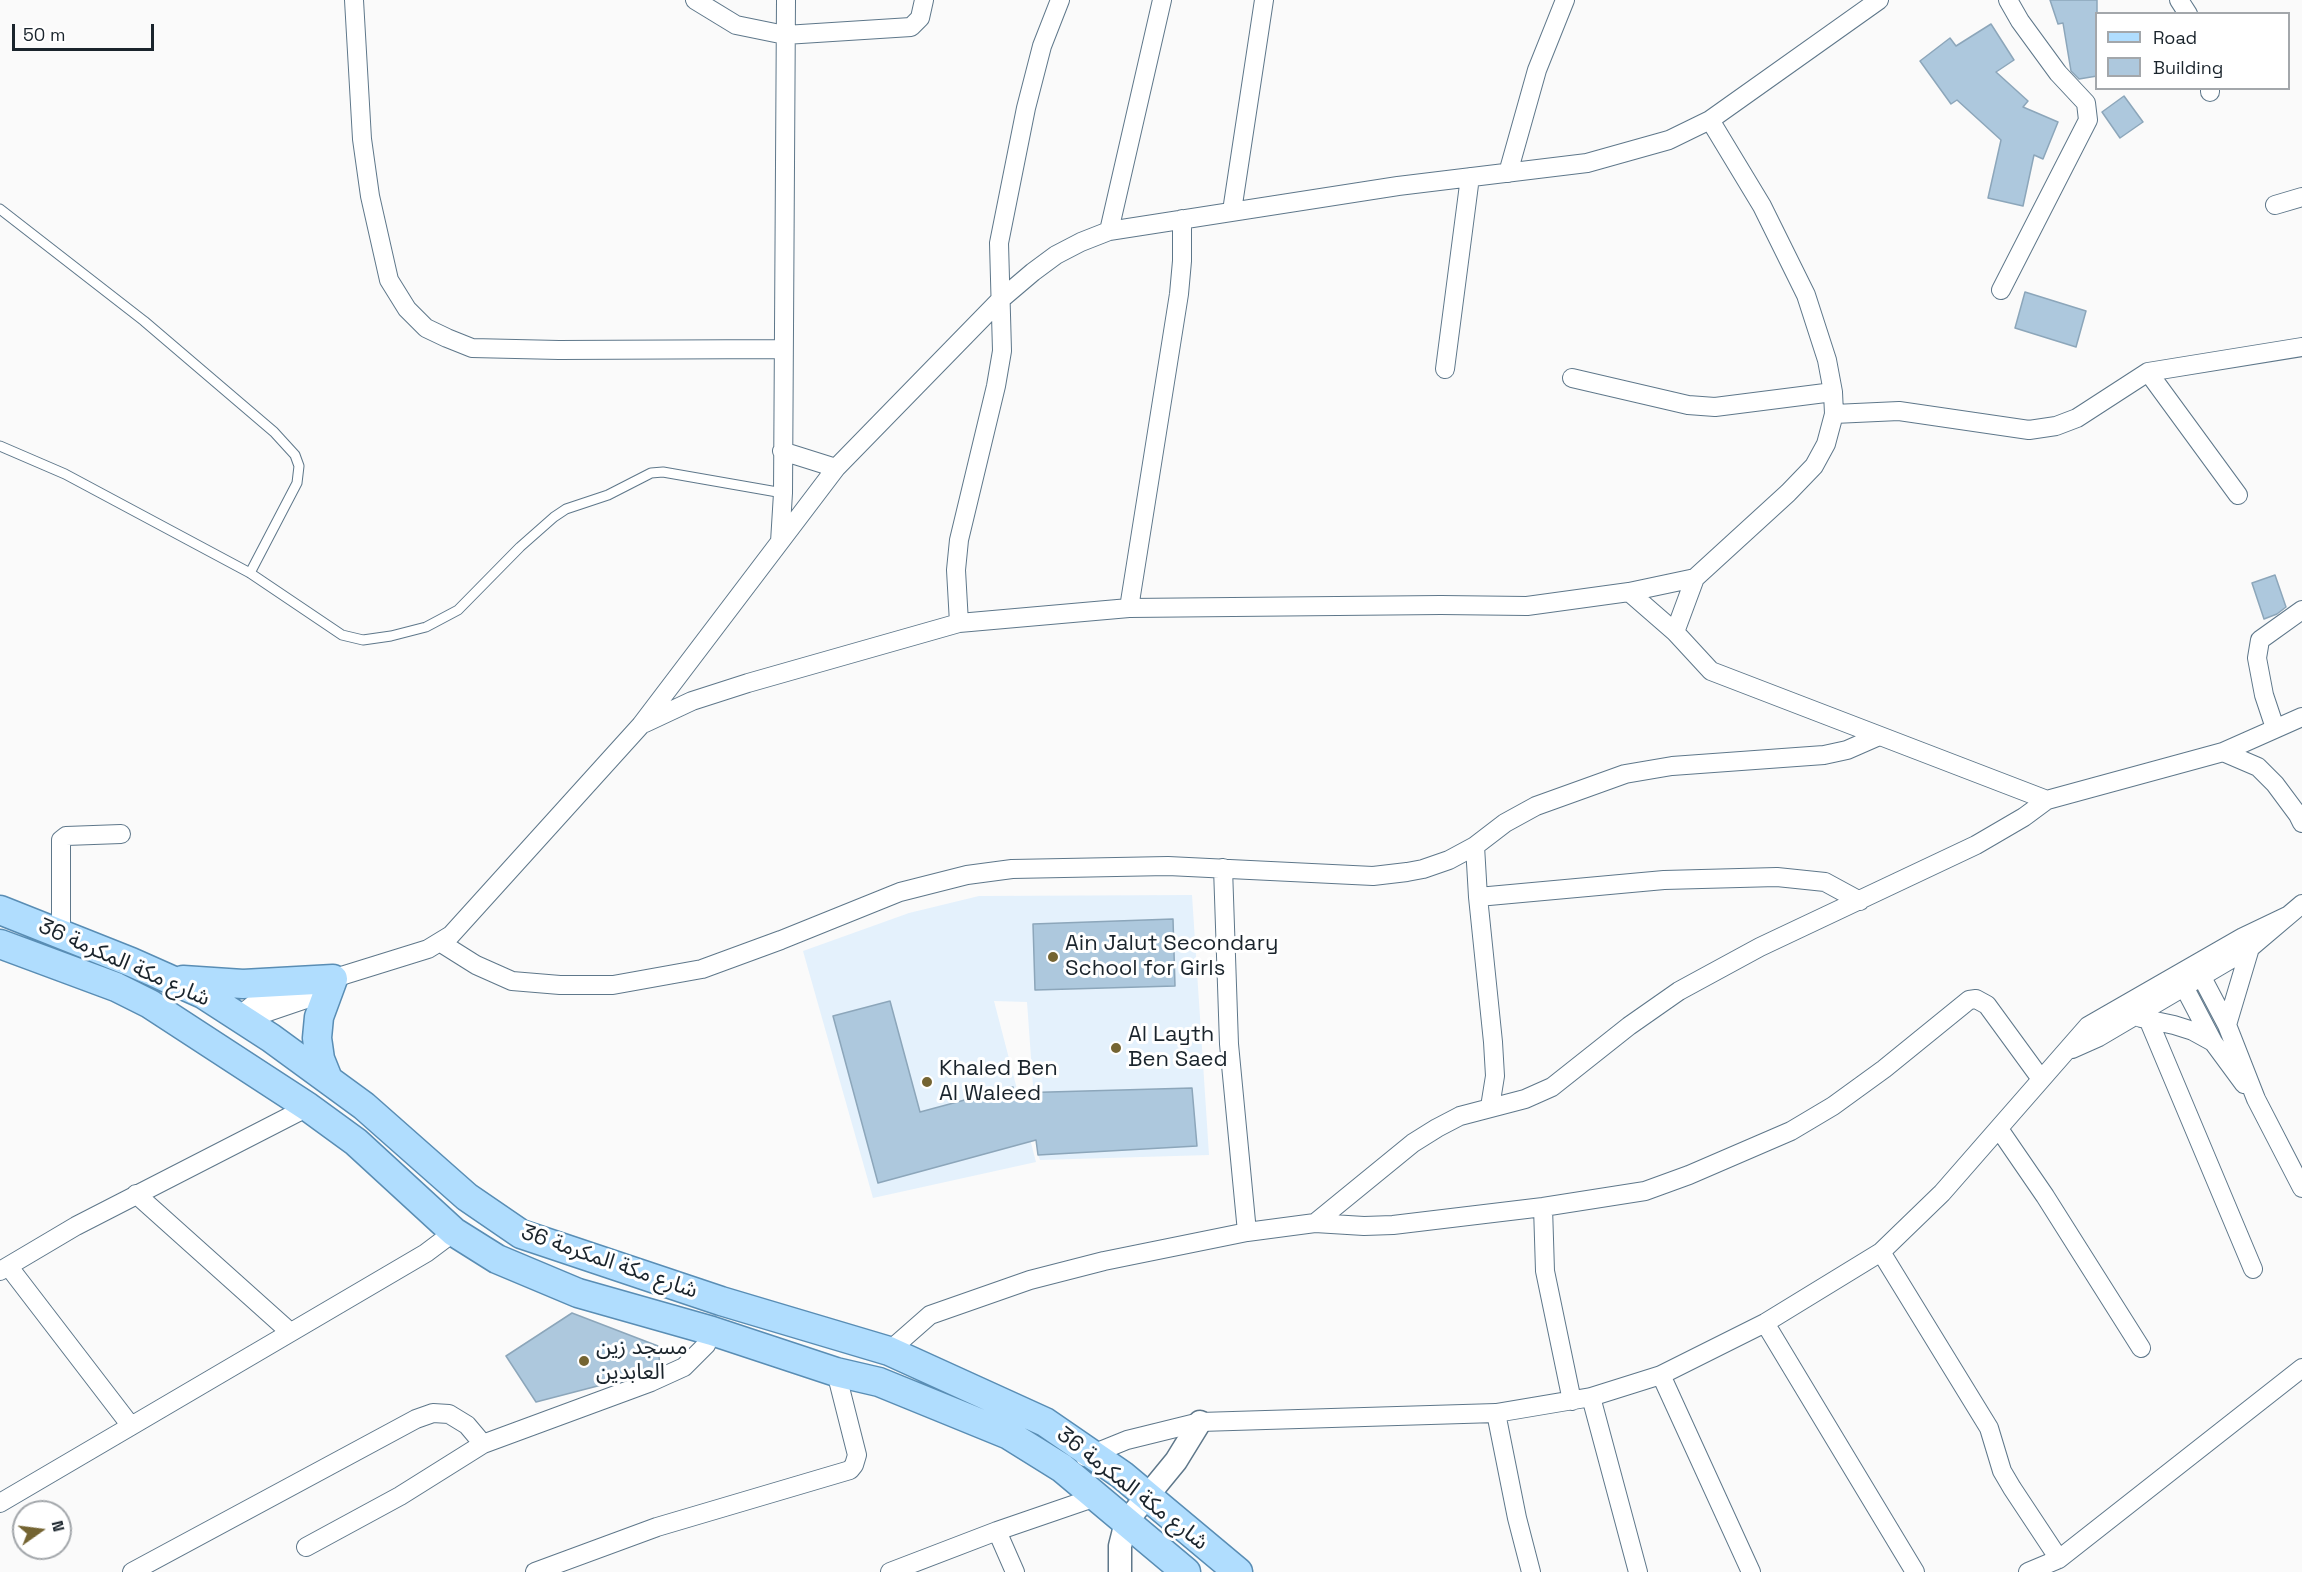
<!DOCTYPE html>
<meta charset="utf-8">
<style>
body{margin:0}
#map{position:relative;width:2302px;height:1572px;overflow:hidden;background:#fafafa;font-family:"Space Grotesk",sans-serif}
canvas{display:block}
.legend{position:absolute;left:2095px;top:12px;width:195px;height:78px;box-sizing:border-box;background:#fff;border:2px solid #a3a7ab;margin:0;padding:8px 10px;list-style:none;font-size:18px;color:#1a242c}
.legend li{display:flex;align-items:center;gap:12px;height:30px}
.legend b{width:30px;border:2px solid #a3a7ab}
.north{position:absolute;left:12px;top:1500px;width:60px;height:60px;box-sizing:border-box;background:#fff;border:2px solid #a3a7ab;border-radius:50%;rotate:76deg;font-size:16px;font-weight:700;line-height:24px;text-align:center;color:#1a242c}
.north::after{content:'';display:block;margin:auto;width:21px;height:27px;background:#746432;clip-path:polygon(50% 0,100% 100%,50% 72%,0 100%)}
.scale{position:absolute;left:12px;top:24px;width:142px;height:27px;box-sizing:border-box;border:3px solid #1a242c;border-top:0;padding-left:8px;font-size:18px;line-height:21px;white-space:nowrap;color:#1a242c;-webkit-text-stroke:4px #fff;paint-order:stroke}
</style>
<div id="map">
<canvas width="2302" height="1572"></canvas>
<ul class="legend">
<li><b style="height:8px;background:#b0ddfe"></b>Road</li>
<li><b style="height:16px;background:#adc8dd"></b>Building</li>
</ul>
<div class="north">N</div>
<div class="scale">50 m</div>
</div>
<script>
const g = document.querySelector('canvas').getContext('2d');
g.lineJoin = 'round';
function fill(path, color) { g.fillStyle = color; g.fill(path, 'evenodd'); }
const poly = rows => new Path2D(rows.map(r => 'M' + r).join(''));
function stroke(path, color, width, dash) { g.strokeStyle = color; g.lineWidth = width; g.lineCap = dash ? 'butt' : 'round'; g.setLineDash(dash || []); g.stroke(path); }
function write(font, color, halo, rows, align = 'center') {
  g.font = font + ' "Space Grotesk","Noto Sans Arabic",sans-serif'; g.lineWidth = 6; g.setLineDash([]); g.textBaseline = 'middle'; g.strokeStyle = halo; g.fillStyle = color; for (const [text, x, y, turn = 0] of rows) {
    g.save(); g.translate(x, y); g.rotate((+turn || 0) * Math.PI / 180); g.textAlign = isNaN(turn) ? turn : align; if (halo) g.strokeText(text, 0, 0); g.fillText(text, 0, 0); g.restore();
  }
}
const built = poly([
 [1192,895,1209,1155,1040,1160,1038,1155,1027,1002,994,1001,1036,1162,873,1198,803,951,909,913,979,896]
]);
const building = poly([
 [2050,0,2097,0,2097,76,2079,79,2071,71,2063,23,2058,24,2050,0],
 [1991,24,2014,60,1996,72,2028,101,2023,107,2058,122,2043,159,2034,155,2023,206,1988,198,2001,140,1957,100,1951,104,1920,61,1950,38,1956,46,1991,24],
 [2124,96,2143,122,2120,138,2102,112,2124,96],
 [2025,292,2086,311,2076,347,2015,328,2025,292],
 [2275,575,2286,607,2277,614,2264,619,2252,583,2275,575],
 [1173,919,1175,986,1035,990,1033,924,1173,919],
 [890,1001,920,1112,1013,1087,1014,1093,1192,1088,1197,1146,1038,1155,1036,1140,878,1183,833,1016,890,1001],
 [572,1313,658,1346,660,1366,636,1376,536,1402,506,1356,572,1313]
]);
const service = poly([
 [0,209,144,321,274,432,295,455,299,466,297,483,250,573],
 [0,446,65,474,250,573,342,635,363,640,391,636,426,627,458,610,520,547,554,517,566,509,608,495,651,473,663,472,783,493]
]);
const minor = poly([
 [354,0,362,139,370,196,389,280,407,309,426,328,447,338,472,348,559,350,783,349],
 [695,0,736,25,785,35,911,27,920,18,924,0],
 [2179,0,2188,14],
 [2210,88,2210,92],
 [1508,173,1537,70,1565,0],
 [2275,205,2302,197],
 [1232,211,1264,0],
 [1109,231,1162,0],
 [2001,290,2088,120,2086,103,2058,73,2020,21,2008,0],
 [1445,369,1470,177],
 [2148,372,2238,495],
 [1572,378,1688,405,1715,407,1833,392],
 [1834,414,1899,411,2029,430,2056,426,2077,418,2148,372,2302,347],
 [782,451,836,468],
 [780,542,783,493,786,0],
 [1629,592,1675,632,1711,671,2047,800],
 [1129,608,1179,294,1182,261,1182,219],
 [959,623,956,570,959,540,996,386,1002,351,999,243,1026,108,1042,46,1060,0],
 [1675,632,1695,578],
 [645,723,692,701,748,683,959,623,1129,608,1441,605,1527,606,1629,592,1695,578,1788,493,1814,466,1826,444,1834,414,1833,392,1827,360,1806,295,1762,206,1710,120],
 [2275,728,2264,695,2257,658,2260,640,2302,610],
 [2223,752,2258,767,2275,784,2298,815,2302,823],
 [1475,846,1478,897,1493,1042,1495,1076,1490,1107],
 [1223,868,1229,1044,1247,1232],
 [1478,897,1664,880,1777,877,1825,882,1860,901],
 [61,934,61,840,66,836,121,834],
 [441,943,476,965,512,981,560,985,613,985,702,969,781,940,900,892,967,875,1012,869,1168,866,1373,876,1407,872,1423,869,1449,860,1475,846,1505,823,1536,806,1625,774,1672,766,1824,755,1847,750,1879,736],
 [2197,968,2227,1025,2256,1099,2302,1188],
 [2179,977,2213,1042,2244,1084],
 [325,981,428,949,451,935,641,725,836,468,1000,300,1033,272,1056,255,1081,242,1109,231,1398,186,1587,163,1669,140,1710,120,1879,0],
 [238,1017,254,1004,292,988],
 [242,1017,259,1015,306,999,330,982],
 [2141,1018,2174,1025,2193,1031,2213,1042],
 [2148,1019,2253,1269],
 [2227,1025,2250,948],
 [2072,1049,2099,1037,2250,948,2302,904],
 [1999,1129,2045,1196,2141,1348],
 [136,1194,290,1332],
 [1543,1207,1545,1271,1572,1401],
 [1315,1223,1364,1226,1393,1225,1543,1207,1645,1191,1689,1175,1791,1131,1833,1106,1884,1069,1969,1000,1976,999,1987,1005,2041,1079],
 [1881,1252,1989,1428,2002,1471,2012,1488,2059,1559],
 [9,1267,131,1426],
 [0,1271,76,1226,308,1107],
 [1765,1323,1915,1572],
 [889,1351,930,1315,1030,1280,1104,1261,1247,1232,1315,1223,1413,1143,1437,1128,1460,1116,1525,1099,1552,1087,1629,1026,1679,991,1760,947,1976,845,2024,817,2047,800,2223,752,2302,717],
 [1661,1375,1751,1572],
 [1591,1397,1638,1572],
 [1496,1413,1517,1518,1531,1572],
 [1085,1457,1127,1440,1200,1422,1496,1413,1591,1397,1661,1375,1765,1323,1881,1252,1942,1193,2088,1026,2243,937,2287,916],
 [0,1503,426,1253,454,1232],
 [997,1531,1015,1572],
 [306,1547,400,1496,483,1444,651,1382,684,1367,706,1345,712,1331],
 [132,1572,416,1419,433,1413,449,1414,467,1425,483,1444],
 [535,1572,657,1527,850,1470,854,1465,857,1455,836,1372],
 [890,1572,997,1531,1096,1497],
 [2028,1572,2059,1559,2302,1368]
]);
const tertiary = poly([
 [1120,1572,1120,1546,1126,1522,1176,1461,1200,1422]
]);
const primary = poly([
 [0,910,131,962,203,994,271,1038,364,1106,467,1197,521,1234,721,1301,889,1351,1045,1422,1122,1475,1238,1572],
 [0,944,116,987,150,1004,308,1107,356,1142,454,1232,497,1259,578,1293,712,1331,836,1372,879,1382,1009,1435,1062,1468,1186,1572],
 [183,980,243,984,333,979,319,1017,317,1038,320,1059,328,1079]
]);
const markers = [
 [1053,957,6,"#746432"],
 [1116,1048,6,"#746432"],
 [927,1082,6,"#746432"],
 [584,1361,6,"#746432"]
];
const poiNames = [
 ["Ain Jalut Secondary",1065,944],
 ["School for Girls",1065,969],
 ["Al Layth",1128,1035],
 ["Ben Saed",1128,1060],
 ["Khaled Ben",939,1069],
 ["Al Waleed",939,1094],
 ["مسجد زين",596,1348],
 ["العابدين",596,1373]
];
const streetNames = [
 ["شارع مكة المكرمة 36",124,963,24],
 ["شارع مكة المكرمة 36",609,1262,19],
 ["شارع مكة المكرمة 36",1132,1489,38]
];
fill(built, '#e4f1fc');
fill(building, '#adc8dd');
stroke(building, '#8ca6ba', 1.5);
stroke(service, '#5e778a', 11);
stroke(minor, '#5e778a', 20);
stroke(tertiary, '#5e778a', 25);
stroke(primary, '#598db4', 31);
stroke(service, '#fff', 9);
stroke(minor, '#fff', 18);
stroke(tertiary, '#fff', 22);
stroke(primary, '#b0ddfe', 28);
for (const [x, y, r, color] of markers) { const dot = new Path2D(); dot.arc(x, y, r, 0, 2 * Math.PI); g.fillStyle = color; g.fill(dot); stroke(dot, '#fff', 2); }
write('22px', '#1a242c', '#fff', poiNames, 'left');
write('22px', '#1a242c', '#fff', streetNames);
</script>
